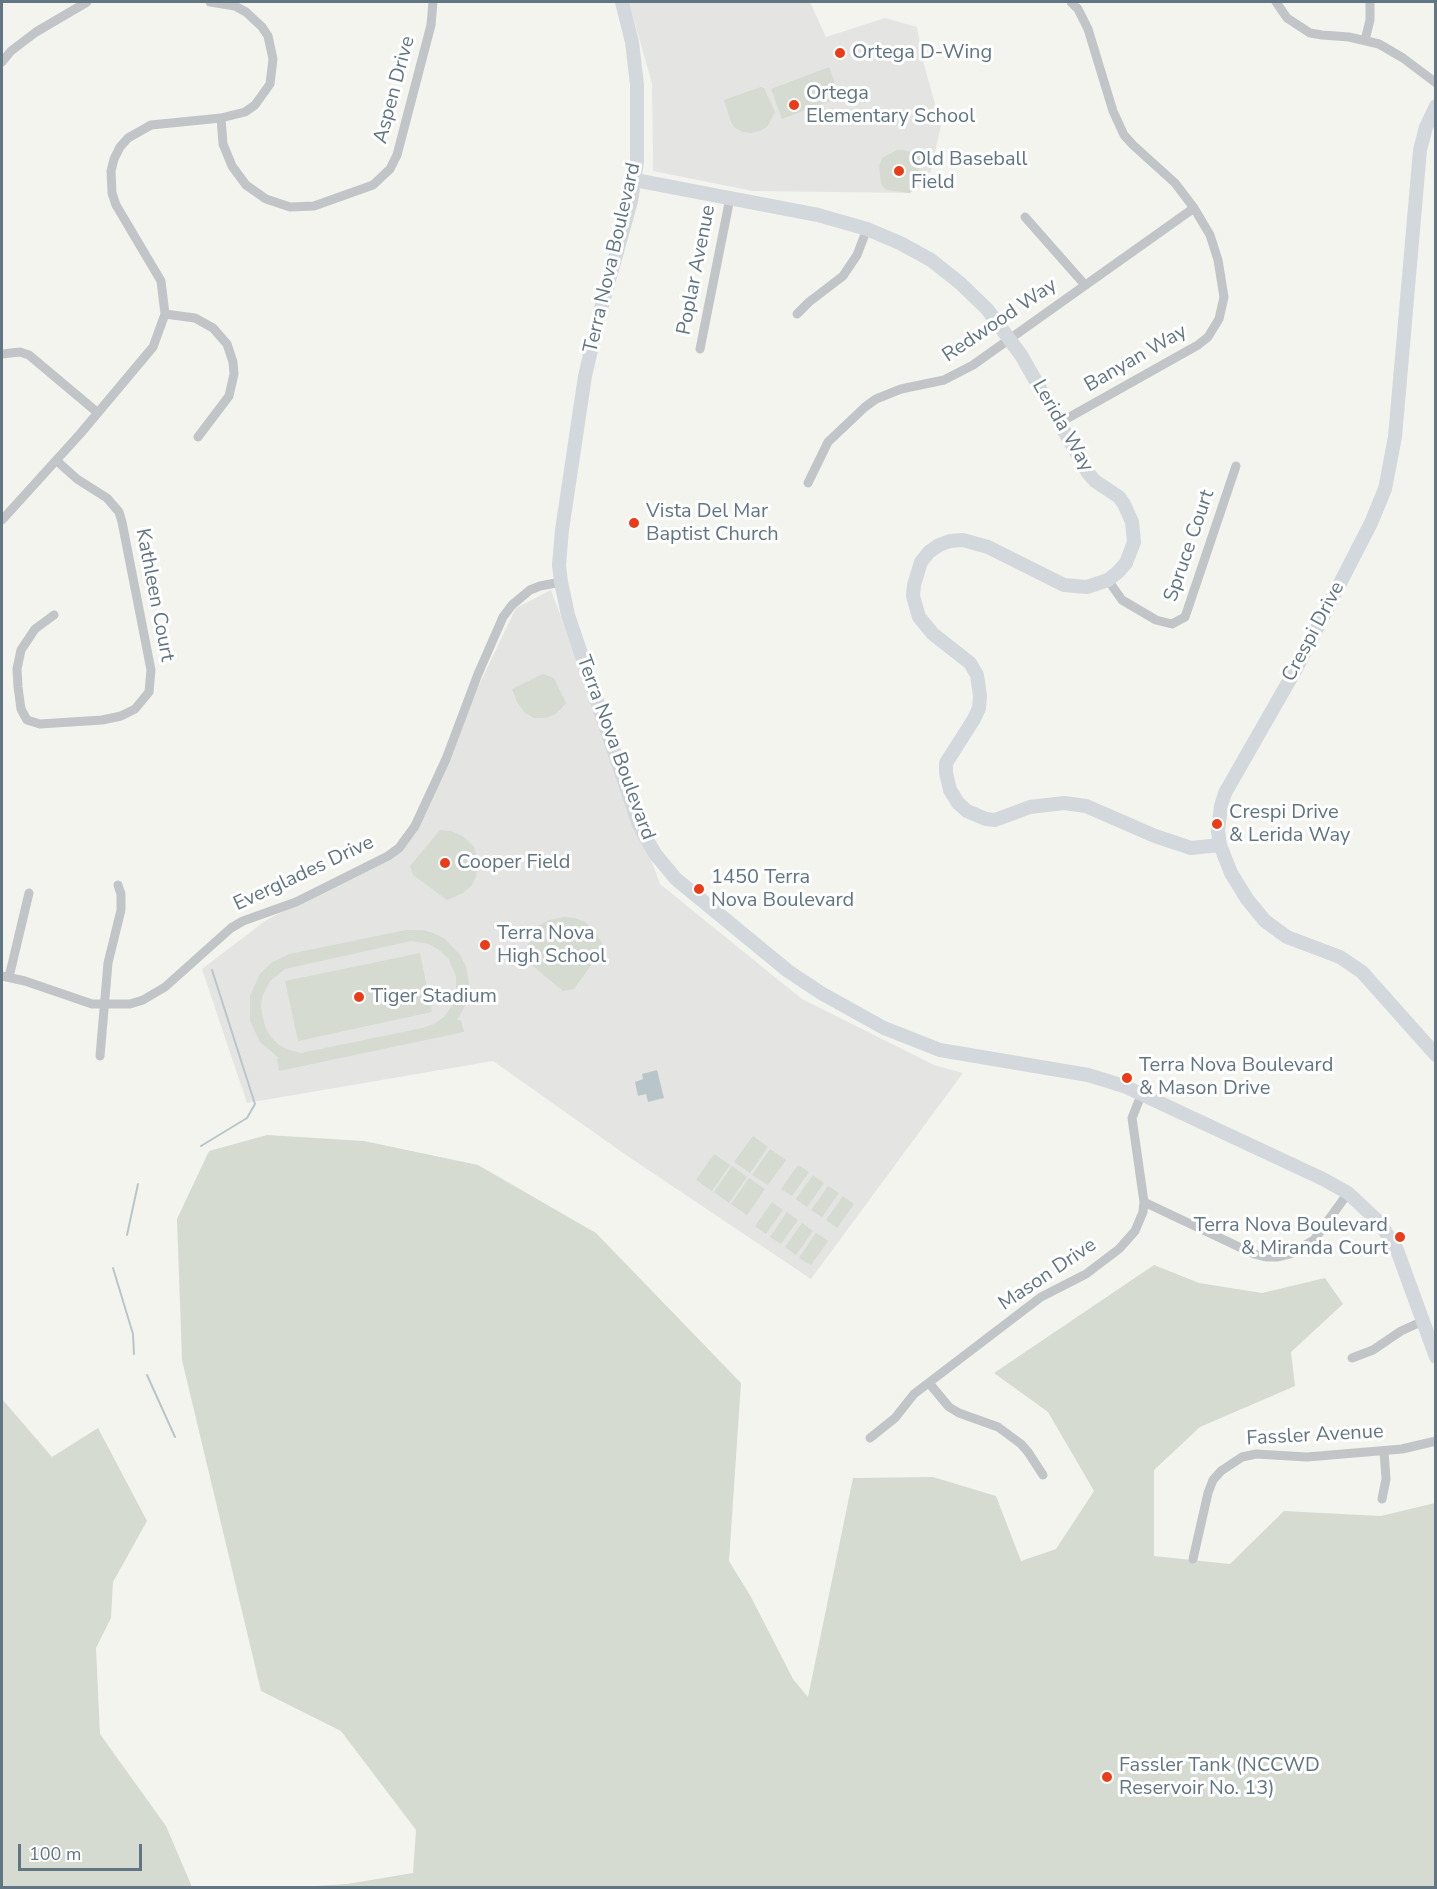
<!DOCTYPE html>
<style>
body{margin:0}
#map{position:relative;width:1437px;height:1889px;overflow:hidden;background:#f4f4ef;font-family:"Nunito Sans",sans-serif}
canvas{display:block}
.frame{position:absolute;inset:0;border:3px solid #617582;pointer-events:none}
.scale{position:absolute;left:18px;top:1844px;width:124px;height:27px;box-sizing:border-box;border:3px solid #617582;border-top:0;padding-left:8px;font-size:18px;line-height:21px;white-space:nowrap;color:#617582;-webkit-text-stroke:4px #fff;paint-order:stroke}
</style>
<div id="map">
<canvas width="1437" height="1889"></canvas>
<div class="frame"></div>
<div class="scale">100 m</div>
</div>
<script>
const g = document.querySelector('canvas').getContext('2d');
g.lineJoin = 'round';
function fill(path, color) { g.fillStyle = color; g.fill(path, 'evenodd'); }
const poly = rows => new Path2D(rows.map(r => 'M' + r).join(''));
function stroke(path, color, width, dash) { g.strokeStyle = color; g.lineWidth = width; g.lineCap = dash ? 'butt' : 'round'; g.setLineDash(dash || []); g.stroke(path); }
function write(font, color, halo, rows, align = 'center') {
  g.font = font + ' "Nunito Sans",sans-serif'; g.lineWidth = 6; g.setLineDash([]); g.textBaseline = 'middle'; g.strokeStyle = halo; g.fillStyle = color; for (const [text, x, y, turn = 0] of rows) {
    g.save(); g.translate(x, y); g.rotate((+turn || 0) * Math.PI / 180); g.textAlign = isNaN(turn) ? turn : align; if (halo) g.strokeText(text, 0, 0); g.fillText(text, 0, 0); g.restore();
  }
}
const built = poly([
 [629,2,810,2,826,37,885,18,917,27,923,61,941,125,931,171,910,193,753,191,653,171,652,84],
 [551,590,660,884,802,999,934,1065,963,1073,811,1279,626,1155,493,1061,247,1103,202,969,265,921,401,847,516,608]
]);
const green = poly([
 [829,67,840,97,782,119,771,89],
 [761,87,764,88,775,112,767,127,760,131,751,133,743,132,735,128,731,122,724,100],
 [897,150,904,150,920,156,918,187,910,193,886,190,881,184,879,166,882,158],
 [543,674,554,678,566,703,556,714,546,718,534,718,525,713,517,702,512,689],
 [440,830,451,831,464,837,474,847,478,860,476,877,472,885,463,893,447,900,413,875,410,866],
 [564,917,575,918,585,922,595,931,604,947,574,989,563,991,527,961,528,945,538,926,549,920],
 [406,930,422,930,433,933,444,938,460,955,466,966,469,984,465,1006,457,1020,461,1020,464,1032,279,1071,277,1059,279,1058,260,1042,250,1021,250,996,260,974,271,963,289,954],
 [411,941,429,944,439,950,448,958,456,976,456,996,451,1007,444,1017,434,1024,422,1028,301,1053,289,1050,279,1045,271,1037,265,1027,261,1007,262,997,270,981,285,969],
 [420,953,432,1012,298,1041,285,981],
 [267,1135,364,1141,478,1165,596,1233,741,1383,729,1561,751,1597,793,1679,808,1697,853,1478,933,1477,996,1496,1021,1561,1056,1549,1094,1491,1048,1412,994,1373,1154,1265,1199,1283,1262,1293,1325,1278,1343,1304,1291,1352,1295,1386,1200,1427,1154,1470,1154,1556,1230,1564,1284,1511,1381,1516,1435,1503,1435,1887,301,1887,347,1884,413,1873,416,1830,341,1731,261,1691,182,1360,177,1219,209,1151],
 [753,1136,768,1147,750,1173,734,1162],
 [770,1149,786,1160,768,1185,752,1175],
 [714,1154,730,1165,712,1191,696,1180],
 [798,1165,809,1172,792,1196,781,1189],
 [732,1166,747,1177,729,1203,714,1192],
 [813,1175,824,1183,807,1207,796,1199],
 [749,1178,765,1189,747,1215,731,1204],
 [828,1186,839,1193,822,1217,811,1210],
 [843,1196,854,1204,837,1228,826,1220],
 [772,1202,783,1210,766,1234,755,1226],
 [787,1212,798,1220,781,1244,770,1237],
 [802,1223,813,1231,796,1255,785,1247],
 [816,1233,828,1241,811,1265,799,1258],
 [2,1399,52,1457,98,1428,147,1521,113,1582,111,1618,96,1648,100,1734,166,1826,192,1887,2,1887]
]);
const water = poly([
 [657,1070,664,1098,648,1102,646,1094,638,1096,635,1082,643,1079,642,1074]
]);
const stream = poly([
 [201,1146,247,1118,255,1104,212,970],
 [127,1235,138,1184],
 [113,1268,133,1334,134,1354],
 [147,1375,175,1437]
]);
const street = poly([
 [1276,2,1287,18,1310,33,1322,35,1349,37,1379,44,1403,58,1436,83],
 [1365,40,1370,20,1370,2],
 [2,62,11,51,36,32,87,2],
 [221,118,223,144,232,166,246,185,266,199,290,207,314,206,373,185,390,169,397,155,431,25,433,2],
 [1025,217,1085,285],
 [165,314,195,318,213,328,227,344,233,362,234,374,229,396,198,437],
 [797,314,809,302,843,276,857,255,867,229],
 [700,349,730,198],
 [2,354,20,352,29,355,98,413],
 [1059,423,1198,345,1208,337,1219,319,1224,297,1218,260,1210,235,1194,208,1175,183,1133,145,1124,135,1113,111,1088,29,1078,9,1071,2],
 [808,483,828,442,865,407,876,399,901,389,944,380,973,365,1194,208],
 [2,520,80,434,153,347,165,314,161,281,116,205,112,193,111,171,114,159,120,147,128,138,151,125,221,118,245,112,255,105,270,84,273,59,268,36,262,27,246,12,235,6,210,2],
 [1108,580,1122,600,1156,620,1172,624,1185,617,1236,466],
 [54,615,35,629,21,650,17,669,18,687,21,709,27,720,40,724,102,720,121,716,135,709,149,692,151,670,122,522,119,512,107,498,77,479,57,461],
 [2,976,25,981,92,1004,130,1004,143,1000,165,987,231,928,243,921,296,902,388,856,399,848,415,826,446,759,478,674,503,617,512,605,530,590,540,586,561,582],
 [9,977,29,893],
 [100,1056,108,963,121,910,121,894,118,885],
 [1144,1202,1254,1254,1266,1257,1278,1257,1290,1254,1314,1240,1348,1193],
 [1352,1358,1373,1350,1401,1331,1423,1321],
 [929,1383,949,1407,959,1413,998,1427,1021,1444,1028,1452,1043,1475],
 [870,1438,895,1418,914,1394,1041,1297,1086,1274,1119,1249,1135,1231,1143,1212,1144,1202,1132,1118,1142,1093],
 [1382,1499,1386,1479,1384,1451],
 [1193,1559,1208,1493,1213,1480,1221,1471,1242,1457,1256,1454,1307,1457,1402,1449,1436,1441]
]);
const secondary = poly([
 [622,2,632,42,637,85,637,162,631,201,599,316,585,376,562,530,559,565,561,582,568,615,639,825,647,840,656,855,676,879,788,971,821,993,884,1028,940,1050,1088,1075,1124,1086,1323,1179,1348,1193,1380,1223,1397,1250,1436,1357],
 [1436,106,1426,127,1420,150,1395,437,1385,489,1371,523,1297,667,1225,793,1221,806,1218,831,1220,845,1231,873,1247,899,1265,921,1287,937,1340,957,1362,972,1436,1055],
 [635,180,818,215,867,229,900,243,931,260,960,283,987,309,1021,355,1088,473,1095,481,1119,497,1124,504,1132,522,1134,542,1126,563,1118,572,1108,580,1087,587,1064,585,988,547,963,540,950,541,939,545,929,552,921,562,914,585,913,596,919,617,933,634,970,663,977,675,980,696,979,708,974,719,946,763,946,773,950,790,958,803,967,811,986,819,995,820,1030,807,1064,803,1086,806,1155,836,1191,848,1220,845]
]);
const markers = [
 [840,53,6,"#ea3c19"],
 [794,105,6,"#ea3c19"],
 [899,171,6,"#ea3c19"],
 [634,523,6,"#ea3c19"],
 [1217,824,6,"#ea3c19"],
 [445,863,6,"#ea3c19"],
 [699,889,6,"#ea3c19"],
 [485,945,6,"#ea3c19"],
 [359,997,6,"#ea3c19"],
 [1127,1078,6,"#ea3c19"],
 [1400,1237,6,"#ea3c19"],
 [1107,1777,6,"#ea3c19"]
];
const poiNames = [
 ["Ortega D-Wing",852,53],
 ["Ortega",806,94],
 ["Elementary School",806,117],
 ["Old Baseball",911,160],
 ["Field",911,183],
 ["Vista Del Mar",646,512],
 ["Baptist Church",646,535],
 ["Crespi Drive",1229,813],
 ["& Lerida Way",1229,836],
 ["Cooper Field",457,863],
 ["1450 Terra",711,878],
 ["Nova Boulevard",711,901],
 ["Terra Nova",497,934],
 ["High School",497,957],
 ["Tiger Stadium",371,997],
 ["Terra Nova Boulevard",1139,1066],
 ["& Mason Drive",1139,1089],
 ["Terra Nova Boulevard",1388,1226,"right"],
 ["& Miranda Court",1388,1249,"right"],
 ["Fassler Tank (NCCWD",1119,1766],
 ["Reservoir No. 13)",1119,1789]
];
const streetNames = [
 ["Aspen Drive",395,90,-75],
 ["Terra Nova Boulevard",613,258,-77],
 ["Poplar Avenue",697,270,-79],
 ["Redwood Way",1000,321,-34],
 ["Banyan Way",1136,359,-30],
 ["Lerida Way",1062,426,60],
 ["Spruce Court",1190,546,-71],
 ["Kathleen Court",154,595,79],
 ["Crespi Drive",1314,632,-62],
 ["Terra Nova Boulevard",615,748,70],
 ["Everglades Drive",304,874,-25],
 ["Mason Drive",1048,1275,-34],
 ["Fassler Avenue",1315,1436,-3]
];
fill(built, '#e4e5e3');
fill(green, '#d5dbd0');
fill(water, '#b8c6c9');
stroke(stream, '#b8c6c9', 2);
stroke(street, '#c1c5c8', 9);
stroke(secondary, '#d2d8dc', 14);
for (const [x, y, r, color] of markers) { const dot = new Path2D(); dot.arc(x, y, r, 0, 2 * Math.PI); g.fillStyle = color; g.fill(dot); stroke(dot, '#fff', 2); }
write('20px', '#617582', '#fff', poiNames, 'left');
write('20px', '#617582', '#fff', streetNames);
</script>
